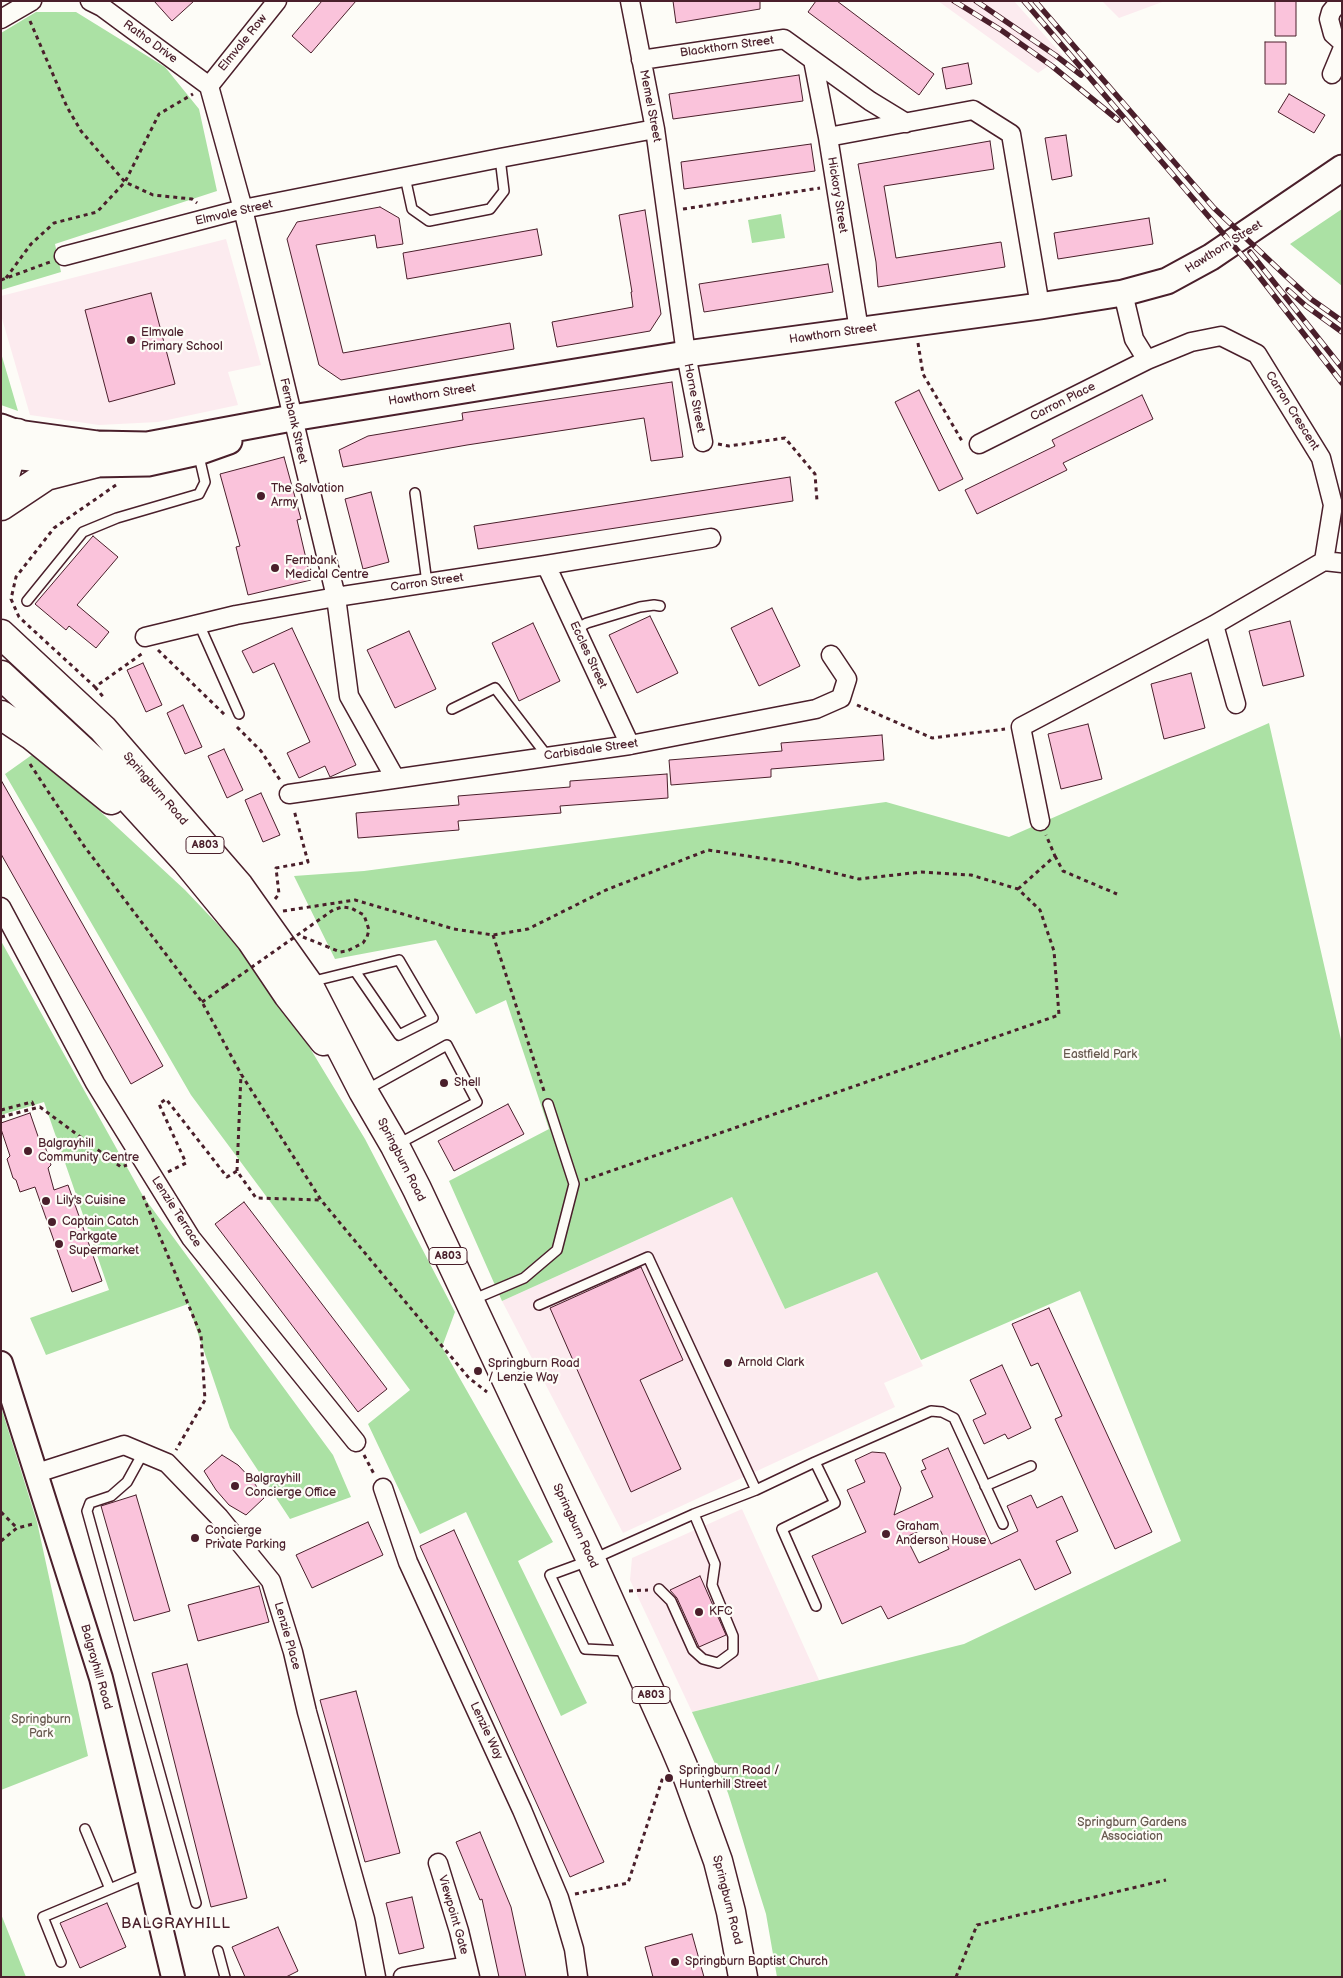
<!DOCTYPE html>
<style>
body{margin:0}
#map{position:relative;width:1343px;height:1978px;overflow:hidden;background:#fdfcf7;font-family:"Balsamiq Sans",sans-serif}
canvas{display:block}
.frame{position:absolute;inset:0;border:2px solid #4a1f2b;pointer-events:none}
</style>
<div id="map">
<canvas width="1343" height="1978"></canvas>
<div class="frame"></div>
</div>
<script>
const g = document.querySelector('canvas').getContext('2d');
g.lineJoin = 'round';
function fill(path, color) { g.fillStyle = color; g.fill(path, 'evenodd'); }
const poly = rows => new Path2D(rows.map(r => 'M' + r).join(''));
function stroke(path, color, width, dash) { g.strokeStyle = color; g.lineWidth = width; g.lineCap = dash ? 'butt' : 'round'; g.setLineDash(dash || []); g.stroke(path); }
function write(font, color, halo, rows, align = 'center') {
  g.font = font + ' "Balsamiq Sans",sans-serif'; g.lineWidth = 4.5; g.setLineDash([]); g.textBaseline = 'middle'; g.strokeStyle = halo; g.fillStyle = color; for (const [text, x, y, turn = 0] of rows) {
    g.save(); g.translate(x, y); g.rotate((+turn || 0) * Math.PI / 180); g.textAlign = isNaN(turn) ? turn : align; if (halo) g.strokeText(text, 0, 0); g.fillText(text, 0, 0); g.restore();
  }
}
const built = poly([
 [938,1,1014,1,1063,56,1038,73],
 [1102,1,1165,1,1119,18],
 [226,239,261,365,228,372,238,405,158,422,99,425,30,415,1,315,1,296],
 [732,1197,785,1309,877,1272,923,1366,884,1383,895,1407,623,1533,502,1301],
 [742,1509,819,1680,692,1712,630,1580,632,1558]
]);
const green = poly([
 [36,12,76,12,165,67,199,109,217,191,55,244,61,272,1,290,1,33],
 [1342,209,1342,286,1290,244],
 [781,214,785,238,752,243,748,220],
 [1,353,18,411,1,405],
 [1269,723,1342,1044,1342,1977,777,1977,766,1914,728,1793,692,1712,964,1644,1181,1541,1080,1291,921,1360,877,1272,785,1309,732,1197,502,1301,449,1181,549,1129,506,1000,476,1014,436,940,335,959,294,876,364,871,886,802,1009,837],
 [36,752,185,890,265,974,365,1139,455,1312,442,1347,553,1542,518,1561,587,1703,561,1716,466,1512,420,1534,368,1424,410,1390,191,1095,5,774],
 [1,941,143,1196,333,1455,351,1497,290,1519,230,1428,188,1304,46,1355,30,1318,109,1290,44,1102,1,1115],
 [1,1407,37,1522,88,1756,1,1790],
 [1,1914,26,1977,1,1977]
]);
const building = poly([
 [154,1,194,1,172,21,154,1],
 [322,1,356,1,311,53,292,36,322,1],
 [673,1,760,1,760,9,676,23,673,1],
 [816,1,837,1,934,74,919,95,808,12,816,1],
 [1275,1,1296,1,1296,36,1275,36,1275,1],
 [1265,42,1286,42,1286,84,1265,84,1265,42],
 [968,63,972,84,946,89,942,68,968,63],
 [799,75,803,101,673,119,669,94,799,75],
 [1289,94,1325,115,1314,133,1278,112,1289,94],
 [1066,135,1072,176,1052,180,1045,138,1066,135],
 [990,141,994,169,884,186,896,258,1001,242,1005,267,878,287,876,262,858,164,990,141],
 [811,144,815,171,684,189,681,162,811,144],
 [380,207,399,218,403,244,377,248,375,235,316,245,343,353,510,323,514,349,341,380,319,365,287,239,297,222,380,207],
 [645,210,661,314,650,331,557,347,552,322,633,307,631,292,632,292,619,215,645,210],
 [1149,218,1153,244,1058,259,1054,233,1149,218],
 [537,229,542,255,407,279,403,253,537,229],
 [828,264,833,292,704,312,699,284,828,264],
 [151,293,175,384,109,402,85,310,151,293],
 [672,382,683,457,651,461,644,418,467,445,343,467,339,450,368,436,463,420,462,413,672,382],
 [919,390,963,479,939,491,895,402,919,390],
 [1142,395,1153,419,1063,463,1067,470,977,514,965,490,1055,446,1052,440,1142,395],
 [284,457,301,519,297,520,311,580,248,595,236,547,240,546,220,474,284,457],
 [790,477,793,501,478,549,474,526,790,477],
 [371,492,389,562,363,569,345,499,371,492],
 [93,536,118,557,77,605,109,632,96,648,69,626,66,630,35,604,93,536],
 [772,608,800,666,759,686,731,628,772,608],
 [650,616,678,673,637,693,609,635,650,616],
 [1290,621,1304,676,1263,686,1249,631,1290,621],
 [533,623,560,681,519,701,492,643,533,623],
 [292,628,356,765,330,777,325,766,299,778,287,753,310,742,274,663,253,673,242,651,292,628],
 [409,631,436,689,395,708,367,650,409,631],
 [143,663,162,705,146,712,127,670,143,663],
 [1191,673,1205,728,1164,739,1151,684,1191,673],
 [183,705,202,747,185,754,167,713,183,705],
 [1088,724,1102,779,1061,789,1048,734,1088,724],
 [882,735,884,760,771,769,771,777,671,785,669,760,782,751,781,743,882,735],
 [224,749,243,790,227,798,208,756,224,749],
 [667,774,668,798,560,806,561,813,458,821,459,830,358,838,356,813,459,805,458,796,570,787,570,781,667,774],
 [1,780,163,1066,131,1084,1,854,1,780],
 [261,793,280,835,263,842,245,800,261,793],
 [508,1104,524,1134,454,1171,438,1141,508,1104],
 [30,1113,41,1145,45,1146,51,1165,48,1168,54,1190,68,1185,102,1281,72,1292,35,1187,20,1192,16,1180,13,1178,7,1159,10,1156,1,1129,1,1123,30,1113],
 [244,1202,387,1389,358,1412,215,1224,244,1202],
 [641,1267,683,1360,640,1380,681,1469,631,1492,550,1308,641,1267],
 [1049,1308,1152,1532,1115,1549,1055,1419,1062,1416,1038,1363,1031,1366,1012,1324,1049,1308],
 [1002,1365,1031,1428,1008,1439,1005,1434,984,1444,973,1420,986,1414,970,1380,1002,1365],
 [948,1448,991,1544,1018,1531,1007,1506,1031,1495,1037,1508,1062,1496,1078,1531,1056,1541,1071,1573,1035,1590,1020,1559,888,1619,881,1606,842,1624,812,1556,866,1532,847,1490,865,1482,855,1460,872,1452,885,1453,901,1488,894,1515,933,1497,921,1471,926,1469,922,1460,948,1448],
 [937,1523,949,1549,919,1563,906,1537,937,1523],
 [222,1455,238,1465,253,1481,264,1498,246,1515,229,1505,216,1490,204,1471,222,1455],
 [136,1495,170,1611,134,1621,101,1506,136,1495],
 [368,1522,383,1555,312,1588,296,1555,368,1522],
 [454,1530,604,1862,570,1877,420,1546,454,1530],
 [700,1576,726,1635,699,1647,677,1598,670,1590,700,1576],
 [259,1586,269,1622,198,1641,188,1605,259,1586],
 [187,1664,247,1898,211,1907,152,1673,187,1664],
 [356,1691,400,1853,365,1862,320,1700,356,1691],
 [480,1832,511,1907,526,1977,499,1977,482,1899,480,1900,456,1842,480,1832],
 [412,1897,424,1948,399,1954,386,1903,412,1897],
 [107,1903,126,1947,80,1968,60,1923,107,1903],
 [278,1927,298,1971,286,1977,245,1977,232,1947,278,1927],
 [692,1934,704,1977,653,1977,645,1947,692,1934]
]);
const path = poly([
 [30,21,67,107,81,131,125,182,153,195,192,199,197,203],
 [683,209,820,188],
 [6,278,31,244,54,223,97,212,125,182,159,114,193,94],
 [1,280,50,262],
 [918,343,923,374,962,441],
 [718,444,729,446,785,438,815,474,817,501],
 [116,485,54,528,16,577,11,599,19,617,95,687,143,653],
 [158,650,225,715],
 [95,687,105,699],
 [857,705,932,738,1005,729],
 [237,727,261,751,280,780],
 [30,764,84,846,202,1002,241,1074,321,1200,442,1346,469,1378,487,1392],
 [1055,856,1063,871,1117,894],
 [1018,889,1055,856,1046,835],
 [275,899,279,894,276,868,308,862,294,810],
 [283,911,355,900,454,929,493,935,528,929,606,890,708,850,793,863,859,879,921,872,971,875,1018,889,1040,910,1054,951,1059,1015,585,1180],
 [493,935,545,1094],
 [303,937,328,947],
 [202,1002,225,986],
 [1,1110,32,1102,35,1109],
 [1,1117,40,1107,121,1167,127,1165],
 [237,1171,241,1074],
 [168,1172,186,1163,159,1104,166,1099,227,1177,237,1171,256,1198,321,1200],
 [143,1196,201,1335,205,1400,176,1450],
 [364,1455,374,1474],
 [1,1512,17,1528],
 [1,1541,17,1528,33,1524],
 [629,1591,648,1590],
 [575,1894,628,1883,663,1777],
 [956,1977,977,1925,1166,1880]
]);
const service = poly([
 [405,177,412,209,429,221,490,209,504,191,500,158],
 [415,493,427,583],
 [27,601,83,532,117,518,199,494,205,482,198,452],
 [199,624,239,714],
 [576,629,587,623,640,607,654,605,660,606],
 [452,709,495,688,548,757],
 [310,982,399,960,433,1018,399,1035,355,971],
 [366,1090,447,1045,477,1102,398,1144],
 [472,1300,524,1278,557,1250,574,1184,548,1104],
 [539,1305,648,1257,756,1490],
 [143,1453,127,1482,111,1496,90,1503,87,1511,196,1903],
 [815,1462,835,1503,782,1529,816,1606],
 [985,1486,1031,1466],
 [659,1589,671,1601,693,1650,703,1659,718,1663,733,1652,733,1636,712,1585,715,1564,694,1514],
 [626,1651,585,1649,550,1575,591,1560,694,1514,756,1490,815,1462,931,1411,942,1412,954,1418,1003,1524],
 [85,1829,110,1889],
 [218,1951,225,1977],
 [61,1962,43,1917,148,1873]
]);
const minor = poly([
 [90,1,102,7,209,86],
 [630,1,655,129,686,354,703,442],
 [1340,1,1331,12,1329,19,1333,34,1342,42],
 [1,19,32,1],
 [641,60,784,39,870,101,906,123],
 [813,60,828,137,859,330],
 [1332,74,1342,50],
 [209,86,243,209,336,597,349,696,395,778],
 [209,86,277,1],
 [828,137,973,110,1011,134,1040,306],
 [64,256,243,209,500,158,655,129],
 [1123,293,1134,339,1147,360],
 [979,444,1147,360,1191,342,1221,336,1257,354,1321,458,1333,505,1324,561,1214,625,1021,727,1040,821],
 [1324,561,1342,563],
 [546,565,630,745],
 [1214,625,1236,704],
 [145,637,236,615,336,597,546,565,711,538],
 [289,794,630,745,816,709,841,698,847,679,831,655],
 [1,907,95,1083,191,1238,356,1442],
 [37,1473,124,1445,167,1463,219,1517,271,1581,293,1652,307,1712,365,1919,376,1977],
 [383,1488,408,1562,522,1810,559,1898,574,1949,578,1977],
 [438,1863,459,1931,470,1977],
 [403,1977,467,1966]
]);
const tertiary = poly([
 [1,1363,101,1678,173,1977]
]);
const secondary = poly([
 [1,427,17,433,97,444,147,445,292,418,686,354,1040,306,1123,293,1167,281,1211,257,1342,168],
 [1,453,11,456,93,464,148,463,198,452,229,441]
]);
const primary = poly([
 [1,490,17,433],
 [1,506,46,476,93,464],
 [1,634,103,729,239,886,307,982,363,1091,395,1146,417,1189,591,1560,674,1745,688,1778,718,1861,731,1912,743,1977],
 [1,675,98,765,186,861,251,940,288,995,324,1041],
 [1,715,31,735,111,800]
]);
const rail = poly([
 [954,1,1001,30,1052,66,1118,120],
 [976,1,1055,55,1081,75],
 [1024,1,1251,266,1342,383],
 [1035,1,1214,208,1288,278,1311,299,1342,321],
 [1250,252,1342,368],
 [1288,290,1306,306,1342,332]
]);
const pathBridge = poly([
 [225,986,333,910,342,907,351,908,364,915,369,930,367,937,363,943,347,951,340,952,328,947]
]);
const markers = [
 [131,340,5,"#4a1f2b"],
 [261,496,5,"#4a1f2b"],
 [275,568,5,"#4a1f2b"],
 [444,1083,5,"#4a1f2b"],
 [28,1151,5,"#4a1f2b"],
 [46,1201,5,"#4a1f2b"],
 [52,1222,5,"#4a1f2b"],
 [59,1244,5,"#4a1f2b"],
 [728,1363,5,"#4a1f2b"],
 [478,1371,5,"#4a1f2b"],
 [235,1486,5,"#4a1f2b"],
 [886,1534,5,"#4a1f2b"],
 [195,1538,5,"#4a1f2b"],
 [699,1612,5,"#4a1f2b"],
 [669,1778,5,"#4a1f2b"],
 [675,1962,5,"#4a1f2b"]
];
const shields = [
 [205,845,38],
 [448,1256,38],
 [651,1695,38]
];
const shieldNames = [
 ["A803",205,845],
 ["A803",448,1256],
 ["A803",651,1695]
];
const streetNames = [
 ["Ratho Drive",150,42,36],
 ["Elmvale Row",243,43,-51],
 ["Blackthorn Street",727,47,-8],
 ["Memel Street",650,106,79],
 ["Hickory Street",837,195,81],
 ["Elmvale Street",234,213,-13],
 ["Hawthorn Street",1224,247,-32],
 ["Hawthorn Street",833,334,-8],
 ["Hawthorn Street",432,395,-9],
 ["Horne Street",694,398,79],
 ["Carron Place",1063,402,-27],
 ["Carron Crescent",1292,411,58],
 ["Fernbank Street",293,421,77],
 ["Carron Street",427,583,-8],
 ["Eccles Street",588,655,65],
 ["Carbisdale Street",591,750,-8],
 ["Springburn Road",155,789,49],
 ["Springburn Road",401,1160,63],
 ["Lenzie Terrace",176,1212,57],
 ["Springburn Road",575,1526,65],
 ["Lenzie Place",287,1636,74],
 ["Balgrayhill Road",96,1667,74],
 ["Lenzie Way",486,1731,65],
 ["Springburn Road",727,1900,76],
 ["Viewpoint Gate",453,1915,74]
];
const poiNames = [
 ["Elmvale",141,333],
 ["Primary School",141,347],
 ["The Salvation",271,489],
 ["Army",271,503],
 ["Fernbank",285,561],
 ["Medical Centre",285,575],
 ["Shell",454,1083],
 ["Balgrayhill",38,1144],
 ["Community Centre",38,1158],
 ["Lily's Cuisine",56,1201],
 ["Captain Catch",62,1222],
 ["Parkgate",69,1237],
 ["Supermarket",69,1251],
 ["Arnold Clark",738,1363],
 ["Springburn Road",488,1364],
 ["/ Lenzie Way",488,1378],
 ["Balgrayhill",245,1479],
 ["Concierge Office",245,1493],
 ["Graham",896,1527],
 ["Anderson House",896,1541],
 ["Concierge",205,1531],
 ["Private Parking",205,1545],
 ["KFC",709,1612],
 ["Springburn Road /",679,1771],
 ["Hunterhill Street",679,1785],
 ["Springburn Baptist Church",685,1962]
];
const parkNames = [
 ["Eastfield Park",1100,1055],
 ["Springburn",41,1720],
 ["Park",41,1734],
 ["Springburn Gardens",1132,1823],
 ["Association",1132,1837]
];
const quarterNames = [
 ["BALGRAYHILL",176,1924]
];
fill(built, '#fcebef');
fill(green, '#abe1a4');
fill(building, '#fac3db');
stroke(building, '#4a1f2b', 1);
stroke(service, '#4a1f2b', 12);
stroke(minor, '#4a1f2b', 21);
stroke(tertiary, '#4a1f2b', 26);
stroke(secondary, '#4a1f2b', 29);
stroke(primary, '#4a1f2b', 31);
stroke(path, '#4a1f2b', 3, [4, 4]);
stroke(service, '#fdfcf7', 9);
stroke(minor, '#fdfcf7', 18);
stroke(tertiary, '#fdfcf7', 22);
stroke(secondary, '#fdfcf7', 25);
stroke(primary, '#fdfcf7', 28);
stroke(rail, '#4a1f2b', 5.5);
stroke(rail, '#fdfcf7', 4, [11]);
stroke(pathBridge, '#4a1f2b', 3, [4, 4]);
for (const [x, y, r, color] of markers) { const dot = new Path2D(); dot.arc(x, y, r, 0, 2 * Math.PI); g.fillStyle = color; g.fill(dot); stroke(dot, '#fdfcf7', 2); }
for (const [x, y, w] of shields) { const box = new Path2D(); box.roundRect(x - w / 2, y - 8.5, w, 17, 4); g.fillStyle = '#fdfcf7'; g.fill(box); stroke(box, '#4a1f2b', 1); }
write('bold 11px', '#4a1f2b', null, shieldNames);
write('12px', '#4a1f2b', '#fdfcf7', streetNames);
write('12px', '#4a1f2b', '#fdfcf7', poiNames, 'left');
write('12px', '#67594f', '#fdfcf7', parkNames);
g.letterSpacing = '1px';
write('15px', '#4a1f2b', '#fdfcf7', quarterNames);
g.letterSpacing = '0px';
</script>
